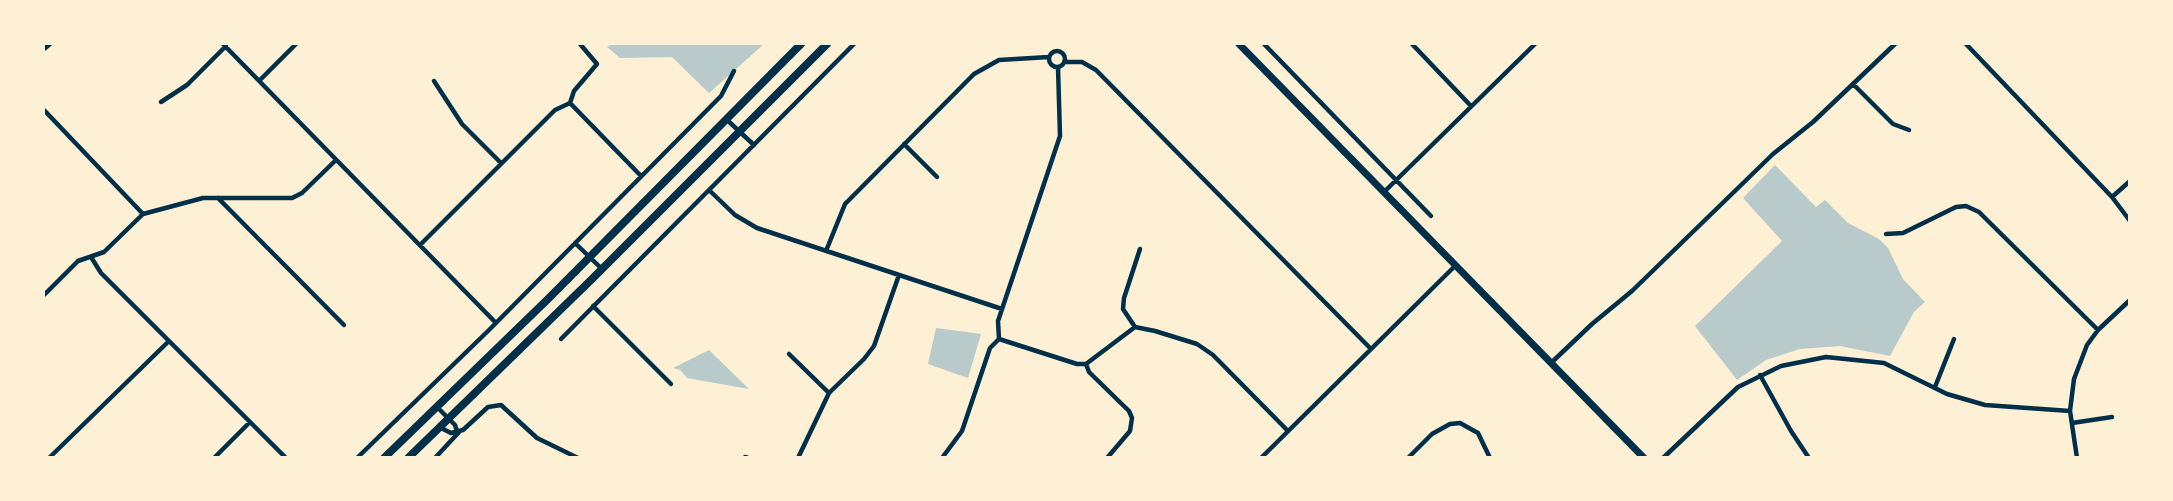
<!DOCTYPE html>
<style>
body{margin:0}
#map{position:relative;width:2173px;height:501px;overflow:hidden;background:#fdf0d5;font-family:"Public Sans",sans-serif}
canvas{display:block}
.frame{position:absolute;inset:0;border:45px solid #fdf0d5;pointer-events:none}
</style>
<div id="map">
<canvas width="2173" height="501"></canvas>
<div class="frame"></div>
</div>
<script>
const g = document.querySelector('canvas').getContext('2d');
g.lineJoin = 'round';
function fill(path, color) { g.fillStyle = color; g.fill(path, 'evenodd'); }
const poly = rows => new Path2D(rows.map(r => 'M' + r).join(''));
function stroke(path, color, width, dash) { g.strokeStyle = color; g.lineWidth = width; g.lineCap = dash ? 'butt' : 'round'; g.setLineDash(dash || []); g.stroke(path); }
const green = poly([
 [612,44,764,44,709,93,672,57,620,58,607,47],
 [1775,165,1816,207,1825,200,1848,223,1879,239,1888,248,1903,279,1925,302,1914,312,1890,356,1840,346,1800,349,1766,360,1737,380,1695,326,1782,241,1743,198],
 [936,328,981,334,968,378,928,364],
 [709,350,749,389,687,378,680,370,673,368]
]);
const minor = poly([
 [223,44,496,323],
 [1264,44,1431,216],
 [1412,44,1471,106],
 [1966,44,2112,197,2130,221],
 [44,49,50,44],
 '1049 59a8 8 0 1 1 16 0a8 8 0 1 1-16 0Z',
 [1064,62,1082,62,1096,70,1371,349],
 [260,80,296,44],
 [434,81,462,124,501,163],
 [1853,84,1893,124,1909,130],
 [161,102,187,85,226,46],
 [570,103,641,176],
 [570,103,574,91,597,64,580,44],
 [44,110,143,214],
 [726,119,754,145],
 [904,144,937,177],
 [709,190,735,215,757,228,1002,309],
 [1384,192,1535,44],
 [2112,197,2130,181],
 [218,198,344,325],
 [1886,234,1903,233,1956,207,1966,206,1979,212,2098,330],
 [575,243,602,269],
 [420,245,555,110,570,103],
 [826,251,845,204,974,74,999,60,1049,57],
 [91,257,101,273,286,458],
 [44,295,78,261,104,252,143,214,203,198,292,198,302,193,336,160],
 [593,306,671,384],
 [1135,327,1123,309,1124,298,1140,249],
 [561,339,854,44],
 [999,339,1077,364,1086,364,1135,327,1155,331,1197,344,1213,355,1288,431],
 [789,354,829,393],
 [1551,363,1592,324,1632,291,1773,154,1813,122,1895,44],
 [1086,364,1089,372,1129,411,1132,418,1130,431,1107,458],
 [1760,375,1791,431,1809,458],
 [1935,387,1954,339],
 [437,407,455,425,457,431],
 [2072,423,2112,417],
 [439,427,451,433,463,430,488,407,501,405,537,438,578,458],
 [745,457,748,458],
 [49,458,169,341],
 [214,458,250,422],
 [357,458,489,330,721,96,734,71],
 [435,458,460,431],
 [798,458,829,393,864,359,874,346,899,275],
 [942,458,962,431,990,348,999,339,998,321,1060,136,1058,67],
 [1261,458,1456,265],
 [1408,458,1432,434,1450,424,1460,423,1478,433,1490,458],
 [1663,458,1738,387,1781,366,1826,357,1884,363,1947,394,1985,405,2070,411],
 [2077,458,2070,411,2074,379,2087,345,2098,330,2130,300]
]);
const secondary = poly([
 [1239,44,1644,458]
]);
const trunk = poly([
 [384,458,548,299,801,44],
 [408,458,591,280,827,44]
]);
fill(green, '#b9caca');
stroke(minor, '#003049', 4.5);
stroke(secondary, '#003049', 7);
stroke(trunk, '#003049', 8);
</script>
